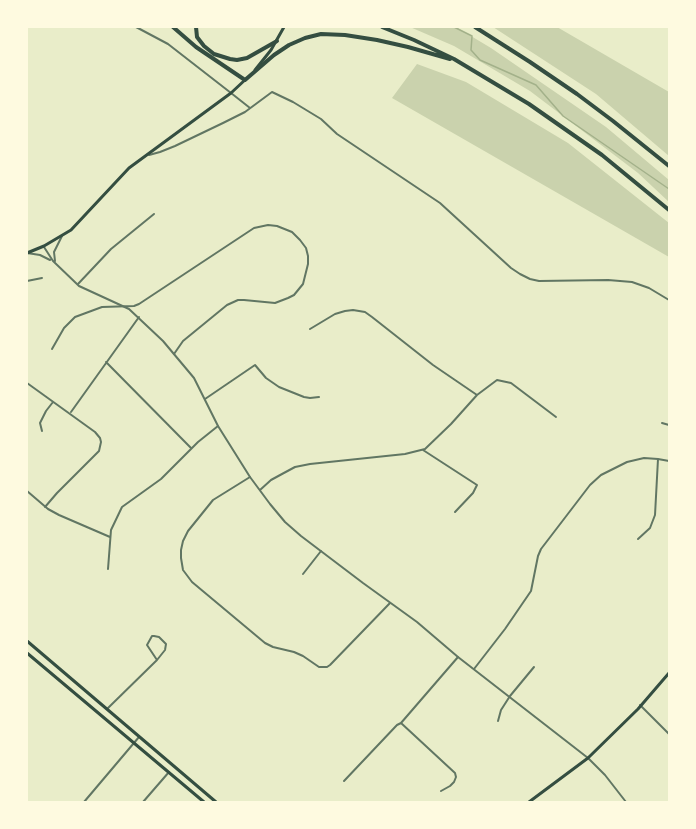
<!DOCTYPE html>
<style>
body{margin:0}
#map{position:relative;width:696px;height:829px;overflow:hidden;background:#e9edc9;font-family:Literata,serif}
canvas{display:block}
.frame{position:absolute;inset:0;border:28px solid #fefae0;pointer-events:none}
</style>
<div id="map">
<canvas width="696" height="829"></canvas>
<div class="frame"></div>
</div>
<script>
const g = document.querySelector('canvas').getContext('2d');
g.lineJoin = 'round';
function fill(path, color) { g.fillStyle = color; g.fill(path, 'evenodd'); }
const poly = rows => new Path2D(rows.map(r => 'M' + r).join(''));
function stroke(path, color, width, dash) { g.strokeStyle = color; g.lineWidth = width; g.lineCap = dash ? 'butt' : 'round'; g.setLineDash(dash || []); g.stroke(path); }
const green = poly([
 [410,27,456,27,491,48,606,127,669,180,669,202,638,173,530,91,454,46],
 [493,27,557,27,669,92,669,156,596,94],
 [417,64,466,82,568,143,669,223,669,257,392,98]
]);
const stream = poly([
 [454,27,472,36,471,50,480,60,536,85,563,116,669,189]
]);
const minor = poly([
 [231,93,250,108],
 [149,155,160,152,175,146,223,123,245,112,272,92,293,102,321,119,337,134,440,203,511,268,520,274,530,279,539,281,608,280,632,282,649,288,669,300],
 [27,281,42,278],
 [78,284,111,249,154,214],
 [310,329,335,314,345,311,353,310,365,312,372,317,433,365,477,395],
 [52,349,64,328,75,317,102,307,134,306,139,304,254,228,268,225,277,226,292,232,300,240,306,248,308,256,308,264,303,284,294,295,288,298,275,303,244,300,238,300,227,305,183,341,174,354],
 [106,362,191,448],
 [27,383,95,432,100,438,101,442,99,451,57,493,45,507],
 [205,399,255,365,266,378,279,387,304,397,310,398,319,397],
 [71,412,139,317],
 [662,423,669,425],
 [42,431,40,423,46,411,53,402],
 [423,450,477,485,473,493,455,512],
 [250,477,213,500,188,531,183,541,181,550,181,558,183,570,192,582,265,643,273,647,294,652,303,656,319,667,327,667,330,665,390,603],
 [260,490,271,480,282,474,295,467,310,464,405,454,425,449,451,424,477,395,497,380,511,383,556,417],
 [27,491,48,509,59,515,110,537],
 [638,539,650,528,655,515,658,459],
 [108,569,111,530,122,507,161,479,198,442,218,426],
 [303,574,321,551],
 [474,669,505,629,531,591,538,556,541,549,590,485,601,475,627,462,644,458,658,459,669,461],
 [640,705,669,734],
 [107,709,157,660,165,650,166,644,159,637,154,636,152,636,147,645,157,660],
 [498,721,501,710,510,696,534,667],
 [401,723,455,773,456,777,454,782,450,786,441,791],
 [344,781,397,725,401,723,458,657],
 [84,802,139,737],
 [143,802,169,772]
]);
const tertiary = poly([
 [136,27,168,44,231,93],
 [44,247,53,261,79,286,129,309,163,341,194,378,218,426,250,477,270,504,285,522,301,536,363,583,417,622,458,657,588,758,605,775,626,802],
 [27,253,40,255,50,260],
 [55,261,54,252,62,236]
]);
const secondary = poly([
 [255,70,271,50,284,27],
 [27,253,44,246,71,230,129,168,231,93,246,79],
 [529,802,588,758,638,709,669,673]
]);
const primary = poly([
 [27,641,216,802],
 [27,653,204,802]
]);
const motorway = poly([
 [173,27,196,47,245,80,274,55,289,45,305,38,321,34,345,35,377,40,408,47,450,59],
 [196,27,197,37,204,46,214,54,230,59,237,60,247,58,277,41],
 [382,27,414,40,454,59,529,104,602,155,669,210],
 [475,27,530,62,577,94,613,121,669,166]
]);
fill(green, '#cad2ad');
stroke(stream, '#a3b18a', 1.5);
stroke(minor, '#617663', 2);
stroke(tertiary, '#617663', 2);
stroke(secondary, '#344e41', 3);
stroke(primary, '#344e41', 3);
stroke(motorway, '#344e41', 4);
</script>
